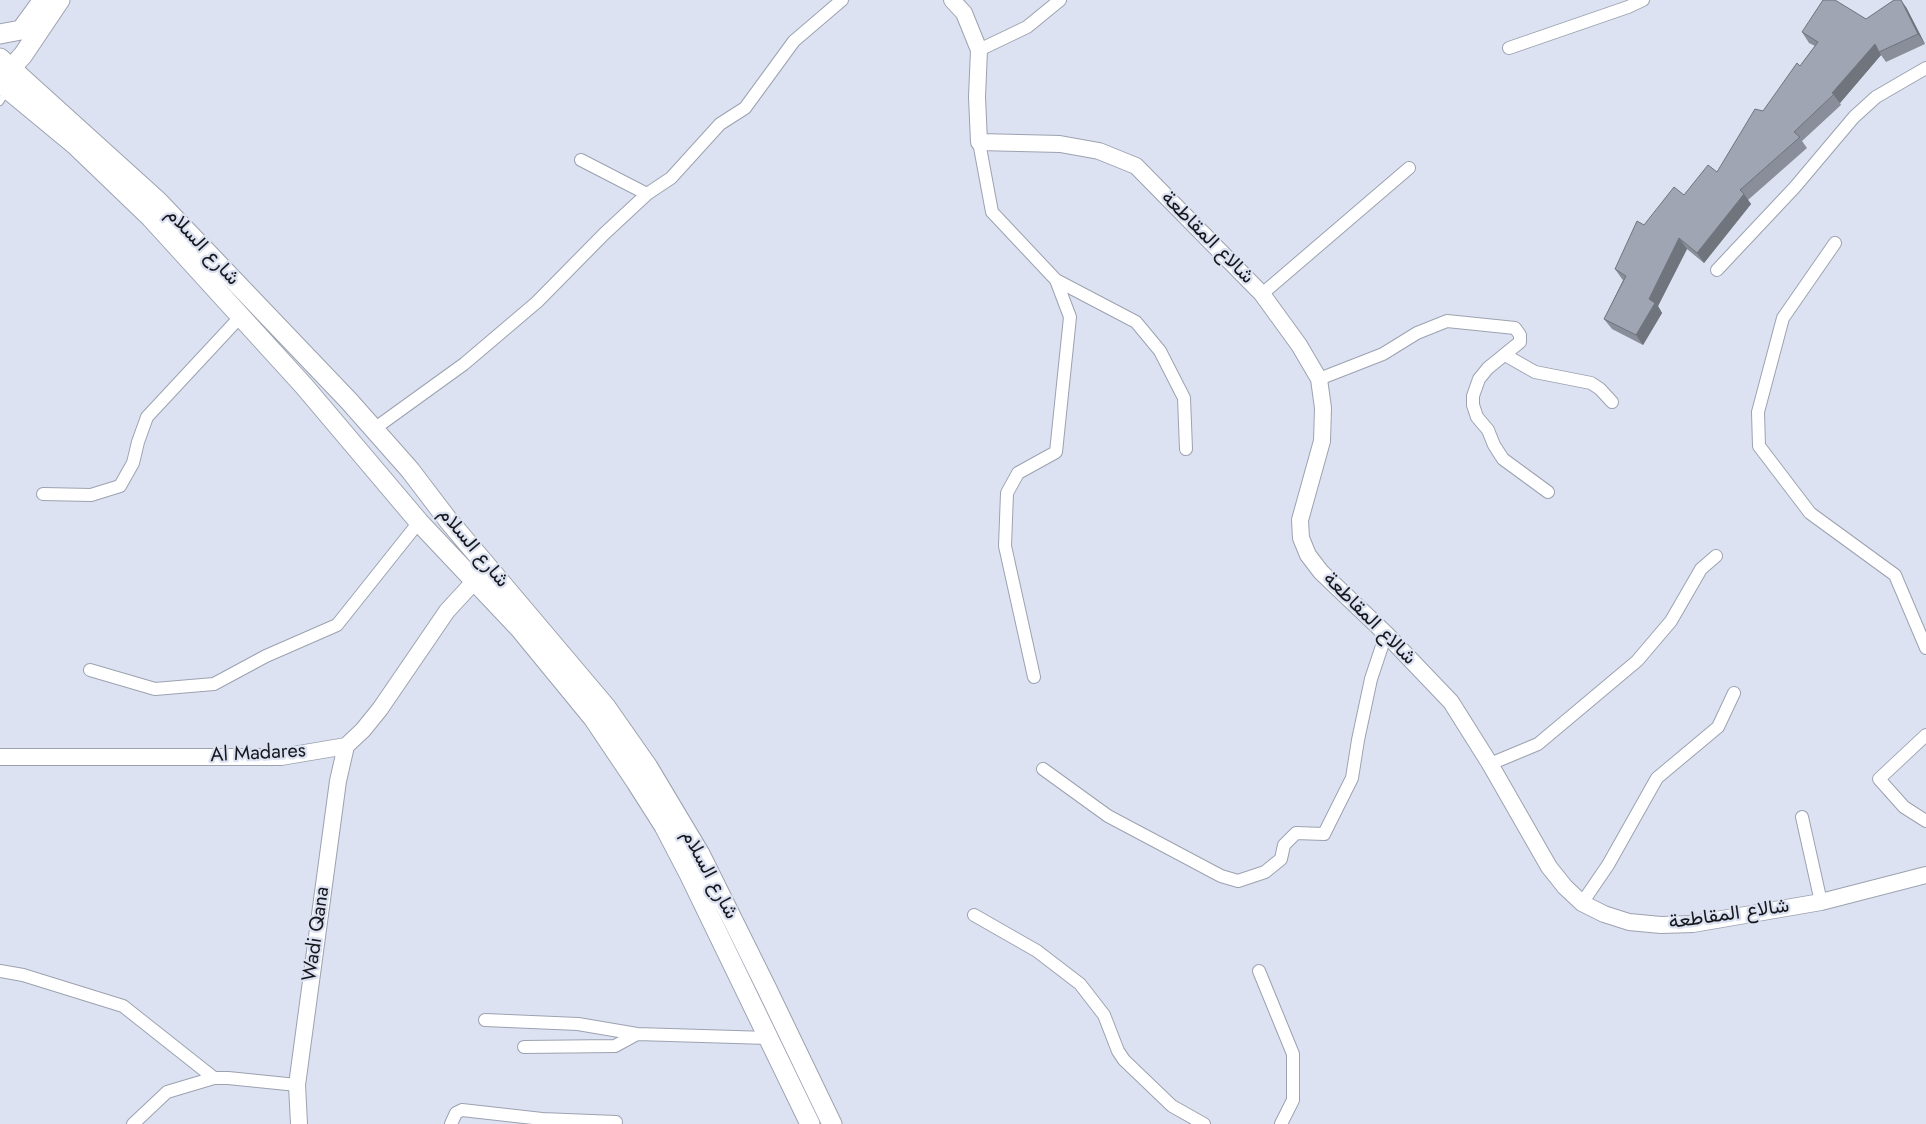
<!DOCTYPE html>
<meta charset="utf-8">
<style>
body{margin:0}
canvas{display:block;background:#dce2f1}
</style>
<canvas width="1926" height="1124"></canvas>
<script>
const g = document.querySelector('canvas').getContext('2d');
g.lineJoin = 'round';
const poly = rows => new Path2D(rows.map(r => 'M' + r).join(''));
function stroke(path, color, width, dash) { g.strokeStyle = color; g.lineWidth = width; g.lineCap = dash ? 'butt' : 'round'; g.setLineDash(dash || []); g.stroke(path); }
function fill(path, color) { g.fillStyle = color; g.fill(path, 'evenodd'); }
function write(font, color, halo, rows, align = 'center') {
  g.font = font + ' Jost,Vazirmatn,sans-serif'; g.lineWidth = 4.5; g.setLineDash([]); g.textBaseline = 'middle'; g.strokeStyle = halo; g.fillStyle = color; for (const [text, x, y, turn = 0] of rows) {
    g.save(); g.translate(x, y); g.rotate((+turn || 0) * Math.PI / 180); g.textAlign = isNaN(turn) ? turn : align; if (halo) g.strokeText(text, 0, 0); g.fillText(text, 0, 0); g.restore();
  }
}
const service = poly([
 [0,102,7,91]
]);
const minor = poly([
 [1509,48,1628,7,1643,0],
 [979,50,1027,27,1060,0],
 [979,142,992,212,1056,280,1070,317,1056,452,1018,473,1007,493,1005,546,1034,677],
 [581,160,647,194],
 [1835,243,1783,318,1758,412,1759,446,1810,513,1895,575,1926,648],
 [1717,270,1795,187,1854,117,1876,97,1926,68],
 [1056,280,1136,322,1160,351,1184,398,1186,449],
 [1262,294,1409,168],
 [1505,355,1535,372,1591,383,1600,389,1612,402],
 [1319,379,1383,354,1417,333,1447,321,1515,328,1520,335,1520,342,1488,368,1479,379,1473,396,1473,405,1477,417,1488,430,1494,445,1503,459,1548,492],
 [374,429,464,364,537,302,604,234,647,194,671,178,720,124,745,108,794,41,842,0],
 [43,494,91,495,120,486,133,463,138,442,147,417,241,316],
 [90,670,155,689,214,684,266,656,337,625,419,522],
 [1926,735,1879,779,1904,807,1926,821],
 [1490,764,1538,744,1637,661,1671,621,1701,569,1716,556],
 [1043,769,1108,816,1221,876,1238,881,1265,872,1281,859,1284,845,1296,833,1324,834,1352,778,1358,740,1371,679,1386,634],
 [1802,817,1821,902],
 [1582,903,1608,865,1657,778,1718,727,1734,693],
 [974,915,1037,951,1080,984,1104,1015,1118,1051,1124,1060,1172,1106,1204,1124],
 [0,971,23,975,123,1006,214,1078],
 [1259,971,1293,1054,1293,1100,1281,1124],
 [485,1020,578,1024,637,1034,768,1038],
 [524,1047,615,1046,637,1034],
 [133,1124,167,1092,214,1078,228,1078,297,1085],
 [451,1124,456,1113,462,1110,542,1119,616,1122]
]);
const tertiary = poly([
 [952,0,964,13,979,50,977,97,979,142,1060,144,1099,151,1136,166,1262,294,1299,345,1319,379,1323,408,1322,441,1300,520,1301,538,1308,555,1321,572,1386,634,1451,702,1490,764,1549,867,1565,887,1582,903,1604,914,1629,922,1661,925,1693,924,1821,902,1926,875],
 [0,757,281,757,346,746,363,730,380,709,447,611,482,573],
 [299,1124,297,1085,338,781,346,746]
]);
const secondary = poly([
 [0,34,21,30,43,0],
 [0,58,158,201,349,401,410,470,448,520,606,707,648,767,700,854,766,987,832,1124],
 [3,77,23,55,60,0],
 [0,83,75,145,151,218,304,386,419,522,520,629,593,718,636,782,664,826,689,874,810,1124]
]);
const wall = poly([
 [1906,7,1925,44,1886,62,1881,55,1840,103,1841,105,1802,141,1807,148,1748,200,1751,204,1704,263,1687,249,1658,306,1662,313,1643,345,1612,329,1604,319,1623,280,1622,279,1615,269,1644,225,1684,195,1717,172,1763,111,1800,66,1815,46,1809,43,1802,32,1866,19]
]);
const shadedWall = poly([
 [1901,0,1906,7,1925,44,1918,34],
 [1875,44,1881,55,1840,103,1832,93],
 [1744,194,1751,204,1704,263,1697,253],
 [1679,238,1687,249,1658,306,1662,313,1643,345,1636,335,1649,299]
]);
const building = poly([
 [1823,0,1835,0,1866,19,1894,0,1901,0,1918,34,1879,52,1875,44,1832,93,1834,94,1794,132,1800,137,1740,190,1744,194,1697,253,1679,238,1649,299,1655,303,1636,335,1604,319,1626,276,1615,269,1637,221,1644,225,1674,187,1684,195,1708,165,1717,172,1755,109,1763,111,1797,63,1800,66,1818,42,1802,32,1823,0]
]);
const streetNames = [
 ["شالاع المقاطعة",1207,238,45],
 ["شارع السلام",202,247,47],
 ["شارع السلام",473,548,50],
 ["شالاع المقاطعة",1369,619,45],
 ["Al Madares",258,754,-3],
 ["شارع السلام",709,875,62],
 ["شالاع المقاطعة",1729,915,-8],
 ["Wadi Qana",317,934,-82]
];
stroke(service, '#9ca2b0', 8);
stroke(minor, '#9ca2b0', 14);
stroke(tertiary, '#9ca2b0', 18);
stroke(secondary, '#9ca2b0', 21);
stroke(service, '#fff', 6);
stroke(minor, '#fff', 12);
stroke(tertiary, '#fff', 16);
stroke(secondary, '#fff', 19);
fill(wall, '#898e9a');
fill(shadedWall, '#6f747d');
fill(building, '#9fa5b3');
stroke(building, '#6f747d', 1);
write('20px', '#16181d', '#dce2f1', streetNames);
</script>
